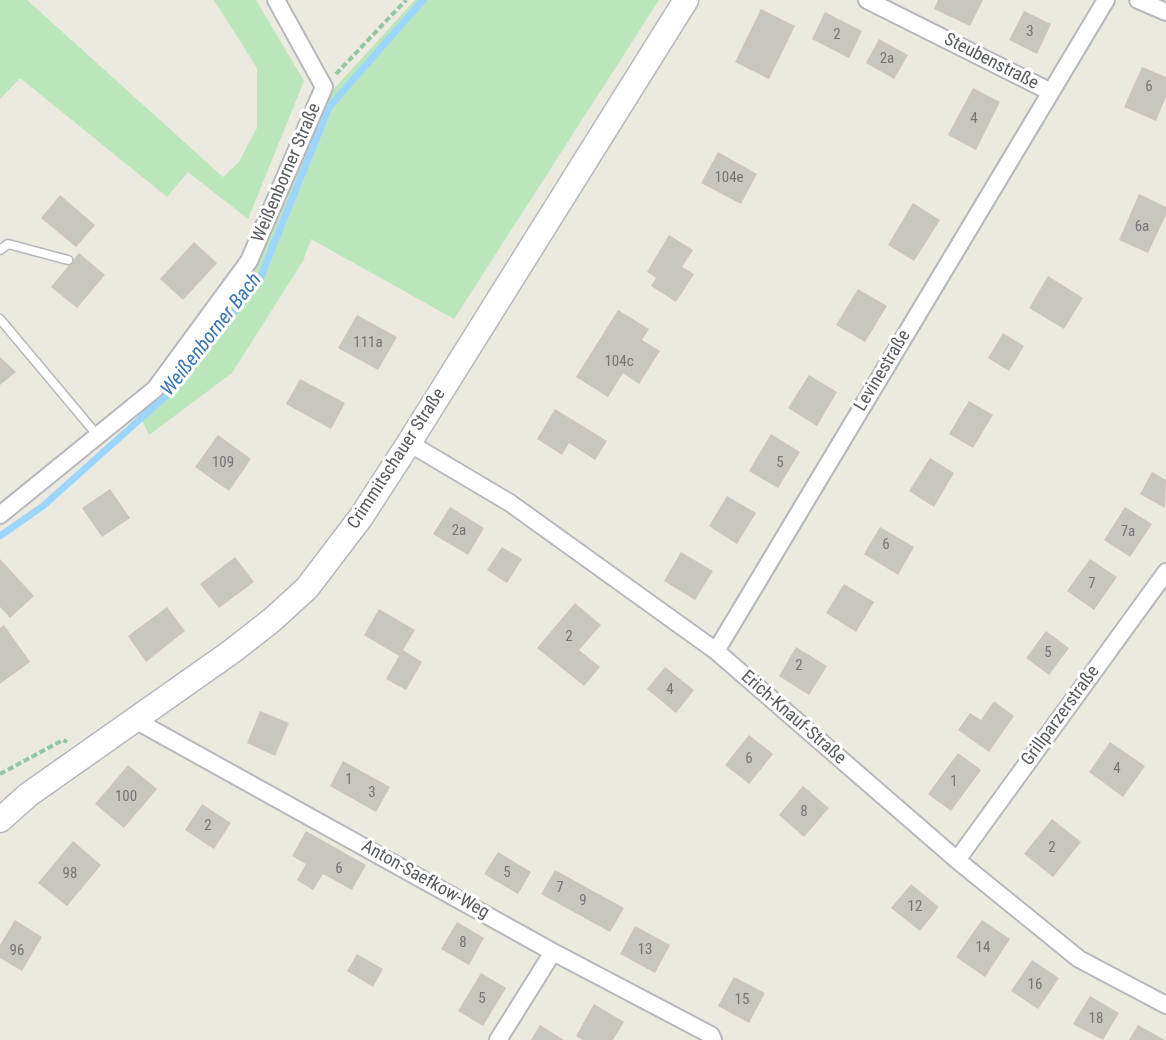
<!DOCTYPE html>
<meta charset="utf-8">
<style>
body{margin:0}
canvas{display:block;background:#ece9df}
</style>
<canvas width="1166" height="1040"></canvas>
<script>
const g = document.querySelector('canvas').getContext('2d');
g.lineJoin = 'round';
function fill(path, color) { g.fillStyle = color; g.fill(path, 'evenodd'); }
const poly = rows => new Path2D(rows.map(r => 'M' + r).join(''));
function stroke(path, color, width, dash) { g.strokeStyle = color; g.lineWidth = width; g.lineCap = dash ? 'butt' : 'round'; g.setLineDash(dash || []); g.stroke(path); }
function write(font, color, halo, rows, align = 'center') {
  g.font = font + ' "Roboto Condensed",sans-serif'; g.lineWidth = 6; g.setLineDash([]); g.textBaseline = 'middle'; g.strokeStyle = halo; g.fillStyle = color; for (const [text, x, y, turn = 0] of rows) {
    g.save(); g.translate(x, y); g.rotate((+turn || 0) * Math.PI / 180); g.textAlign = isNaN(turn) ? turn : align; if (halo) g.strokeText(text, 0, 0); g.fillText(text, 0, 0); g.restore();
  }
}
const green = poly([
 [0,0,27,0,223,177,239,162,257,128,257,68,214,0,256,0,304,81,248,219,188,172,167,197,20,78,0,99],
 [415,0,659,0,454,319,311,239,303,261,232,373,149,435,138,411,168,383,257,263,331,92]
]);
const stream = poly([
 [0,536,43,506,167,395,259,281,329,107,423,0]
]);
const building = poly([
 [938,0,983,0,970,26,934,9],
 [761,9,795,26,769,79,735,62],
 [1024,11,1051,24,1037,54,1009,40],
 [825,12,862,31,849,58,812,39],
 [879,39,908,55,894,79,866,63],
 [1142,67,1166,77,1166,97,1156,121,1124,107],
 [973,88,1000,102,976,150,948,135],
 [718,152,757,174,741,204,701,183],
 [1139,194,1166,207,1166,215,1148,253,1119,240],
 [60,195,95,225,76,247,41,218],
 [913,203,940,220,914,261,888,245],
 [669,235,693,250,682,267,694,274,676,302,651,286,656,278,647,272],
 [194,242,217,263,183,300,160,279],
 [79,253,105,275,77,308,51,287],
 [1048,276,1083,298,1064,329,1029,308],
 [858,289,887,306,865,342,836,325],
 [618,310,649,329,642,340,660,351,639,384,623,373,608,397,576,377],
 [357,315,397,337,378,370,338,348],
 [1003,333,1024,346,1009,371,988,358],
 [0,357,16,372,0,385],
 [809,375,837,392,817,426,788,408],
 [300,379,345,403,331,429,286,404],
 [969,401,993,415,973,448,949,434],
 [555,409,607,441,595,460,569,443,562,455,537,439],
 [771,434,800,452,778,488,749,471],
 [218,435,251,459,229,491,195,467],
 [930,458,954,473,934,507,909,491],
 [1152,472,1166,480,1165,508,1140,494],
 [110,489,130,518,102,537,82,508],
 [727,496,756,513,737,544,709,526],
 [450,507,484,528,468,555,433,534],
 [1125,507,1152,524,1130,557,1104,540],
 [880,527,914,547,898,575,864,554],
 [502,547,522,559,507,583,487,570],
 [681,552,713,571,695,600,664,581],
 [235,557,254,582,219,608,200,584],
 [0,559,34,596,10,618,0,607],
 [1090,559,1117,577,1094,610,1067,591],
 [844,584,874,602,856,632,826,613],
 [575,603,601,625,579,650,600,667,584,686,537,648],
 [167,607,185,631,146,662,128,636],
 [379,609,415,630,403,650,422,662,406,690,386,679,399,656,364,635],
 [4,625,30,662,0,684,0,628],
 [1046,631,1069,648,1049,675,1026,658],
 [796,647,827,666,809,695,779,676],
 [665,667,694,690,676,713,647,689],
 [994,701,1014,716,989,752,958,730,970,713,981,720],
 [260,711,289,723,275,756,247,743],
 [749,735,773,754,749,784,725,765],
 [1110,742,1145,766,1123,797,1089,772],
 [958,753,981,770,951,811,928,794],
 [343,761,390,787,376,812,330,786],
 [128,765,157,789,124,828,95,804],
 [803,786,829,808,804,837,779,815],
 [202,804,231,823,214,849,185,830],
 [1052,819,1081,842,1053,877,1024,854],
 [306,831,366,865,352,890,323,874,313,890,297,880,306,864,292,856],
 [73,841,101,865,67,906,38,883],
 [498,852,531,872,518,894,484,874],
 [555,870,624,908,610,932,541,894],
 [911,884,939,907,920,931,891,908],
 [15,920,42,937,22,971,0,958,0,945],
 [982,920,1010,939,985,977,956,957],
 [457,922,484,938,469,965,441,949],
 [635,926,670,945,655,973,620,954],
 [357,954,383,969,373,987,347,971],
 [1032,960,1059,978,1038,1009,1011,991],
 [481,973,506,988,483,1026,458,1011],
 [734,977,765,993,749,1023,718,1006],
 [1090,996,1119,1013,1103,1040,1073,1024],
 [594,1004,624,1022,613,1040,583,1040,576,1036],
 [540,1025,564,1040,531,1040],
 [1138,1025,1165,1040,1129,1040]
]);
const path = poly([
 [336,74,406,0],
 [0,774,63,740,67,742]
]);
const service = poly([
 [0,250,8,244,68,260],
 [0,319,98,436]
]);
const minor = poly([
 [867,0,1051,92,1106,0],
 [1138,0,1166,12],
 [409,443,510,503,716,651,957,860,1079,959,1166,1005],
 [0,515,155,389,249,261,324,87,276,0],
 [716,651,1051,92],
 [135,720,553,952,711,1035,713,1040],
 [957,860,1166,572],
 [498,1040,553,952]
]);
const secondary = poly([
 [0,820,28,795,231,652,272,620,307,588,361,517,409,443,686,0]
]);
const numberNames = [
 ["3",1030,32],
 ["2",837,35],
 ["2a",887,59],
 ["6",1149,87],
 ["4",974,119],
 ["104e",729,178],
 ["6a",1142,227],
 ["111a",368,343],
 ["104c",619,362],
 ["109",223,463],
 ["5",780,463],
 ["2a",459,531],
 ["7a",1128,532],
 ["6",886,545],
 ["7",1092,584],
 ["2",569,637],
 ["5",1048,653],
 ["2",799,666],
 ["4",670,690],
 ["6",749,759],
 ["4",1117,769],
 ["1",349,780],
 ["1",954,782],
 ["3",372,793],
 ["100",126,797],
 ["8",804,812],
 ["2",208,826],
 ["2",1052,848],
 ["6",339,869],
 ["5",507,873],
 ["98",70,874],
 ["7",560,888],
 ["9",583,901],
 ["12",915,907],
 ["8",463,943],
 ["14",983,948],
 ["13",645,950],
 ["96",17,951],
 ["16",1035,985],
 ["5",482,999],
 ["15",742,1000],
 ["18",1096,1019]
];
const streetNames = [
 ["Steubenstraße",991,62,27],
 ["Weißenborner Straße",287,173,-67],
 ["Levinestraße",883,371,-59],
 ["Crimmitschauer Straße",397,459,-57],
 ["Grillparzerstraße",1061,716,-54],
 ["Erich-Knauf-Straße",793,718,41],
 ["Anton-Saefkow-Weg",425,880,29]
];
const waterNames = [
 ["Weißenborner Bach",212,335,-52]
];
fill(green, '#bbe5bb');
stroke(stream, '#9cd6ff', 7);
fill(building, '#c9c5bf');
stroke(service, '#b5b8bd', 11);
stroke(minor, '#b5b8bd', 20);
stroke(secondary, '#b5b9bf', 27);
stroke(path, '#94c6a2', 4, [6, 3]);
stroke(service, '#fff', 8);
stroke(minor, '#fff', 16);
stroke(secondary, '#fff', 24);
write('15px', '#747678', null, numberNames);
write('18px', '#585c61', '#fff', streetNames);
write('italic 20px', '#3a76b1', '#fff', waterNames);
</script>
